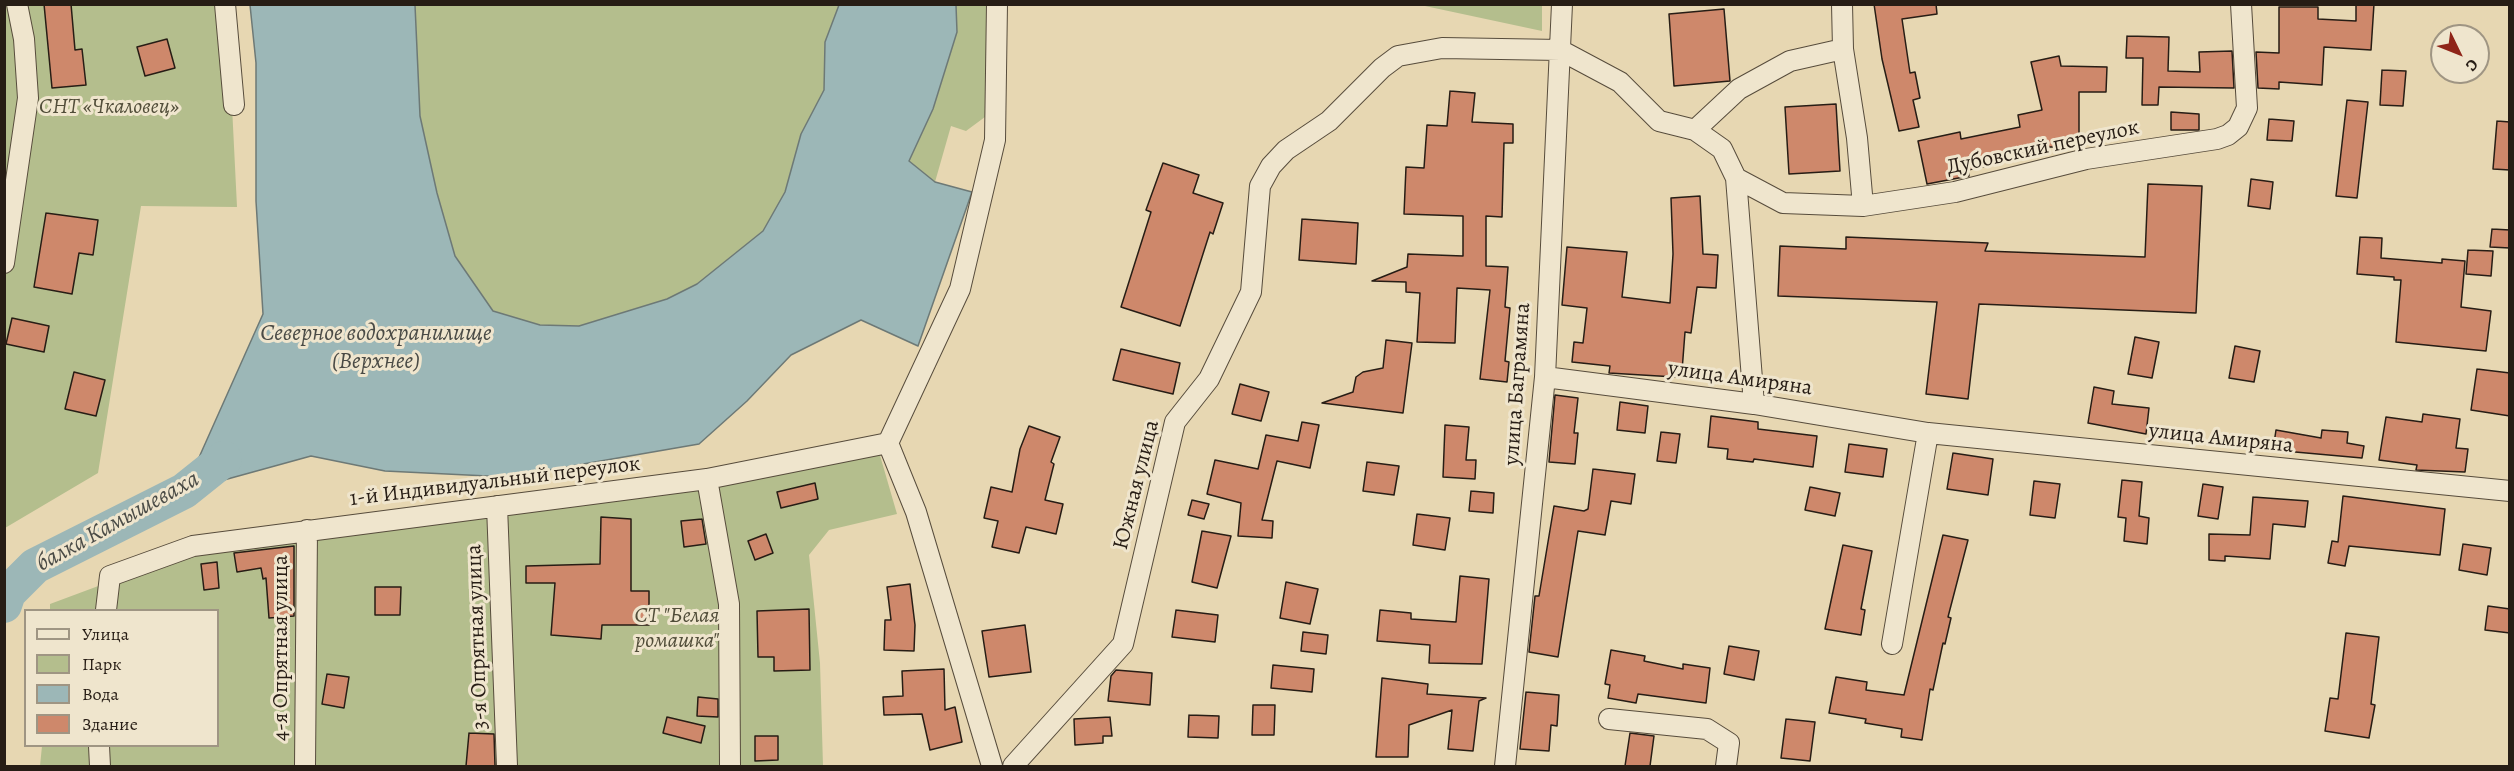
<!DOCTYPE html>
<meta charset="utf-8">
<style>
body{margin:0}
#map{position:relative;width:2514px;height:771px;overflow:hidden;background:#e7d7b2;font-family:Alegreya,serif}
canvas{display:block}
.frame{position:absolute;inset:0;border:6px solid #271d15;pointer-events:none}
.legend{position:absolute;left:24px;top:609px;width:195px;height:138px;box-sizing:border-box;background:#efe5cd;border:2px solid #9f9583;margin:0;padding:8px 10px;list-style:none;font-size:18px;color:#271d15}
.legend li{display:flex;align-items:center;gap:12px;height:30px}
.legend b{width:30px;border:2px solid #9f9583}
.north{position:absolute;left:2430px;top:24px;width:60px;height:60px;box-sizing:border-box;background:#efe5cd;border:2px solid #9f9583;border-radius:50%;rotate:133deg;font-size:16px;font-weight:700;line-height:24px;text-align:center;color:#271d15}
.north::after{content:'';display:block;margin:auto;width:21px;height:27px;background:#8f2418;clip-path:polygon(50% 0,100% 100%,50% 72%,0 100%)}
</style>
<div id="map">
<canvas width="2514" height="771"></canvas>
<div class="frame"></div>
<ul class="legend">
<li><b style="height:8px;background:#efe5cd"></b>Улица</li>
<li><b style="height:16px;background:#b4be8d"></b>Парк</li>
<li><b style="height:16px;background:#9cb7b7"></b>Вода</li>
<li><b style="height:16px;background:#ce886b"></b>Здание</li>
</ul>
<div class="north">С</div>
</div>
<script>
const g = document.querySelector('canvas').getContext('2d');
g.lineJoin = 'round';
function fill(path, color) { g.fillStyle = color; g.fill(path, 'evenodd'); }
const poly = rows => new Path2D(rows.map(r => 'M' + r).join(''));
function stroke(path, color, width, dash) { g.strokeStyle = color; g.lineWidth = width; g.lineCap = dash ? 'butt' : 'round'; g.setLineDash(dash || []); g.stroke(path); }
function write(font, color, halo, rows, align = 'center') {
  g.font = font + ' Alegreya,serif'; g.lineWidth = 6; g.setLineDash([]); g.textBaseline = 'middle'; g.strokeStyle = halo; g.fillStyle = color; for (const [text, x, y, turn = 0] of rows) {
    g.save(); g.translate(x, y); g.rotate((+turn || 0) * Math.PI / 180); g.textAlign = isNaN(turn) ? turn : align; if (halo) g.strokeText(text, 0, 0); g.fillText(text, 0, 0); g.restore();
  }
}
const green = poly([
 [4,5,227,5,237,207,141,206,98,473,5,528],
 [415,5,839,5,825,42,824,90,801,134,785,192,763,231,697,284,667,299,579,326,540,325,493,311,455,256,437,193,420,116],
 [956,5,993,5,989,114,966,131,951,126,935,182,909,161,933,109,957,32],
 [1423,5,1542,5,1542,31,1425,6],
 [879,452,897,514,829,530,809,555,820,663,823,766,40,766,42,746,218,746,218,610,50,610,50,604,195,550]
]);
const water = poly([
 [250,5,415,5,420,116,437,193,455,256,493,311,540,325,579,326,667,299,697,284,763,231,785,192,801,134,824,90,825,42,839,5,956,5,957,32,933,109,909,161,935,182,972,192,918,346,861,320,791,355,747,401,699,444,508,477,385,471,311,456,184,491,263,314,256,201,256,63,250,5]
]);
const river = poly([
 [4,605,8,593,35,566,184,491,224,459]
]);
const building = poly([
 [44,4,71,4,75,50,82,49,86,85,52,88,44,4],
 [1874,4,1936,4,1937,14,1902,19,1910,73,1915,72,1920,98,1913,100,1919,127,1899,131,1882,59,1874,4],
 [2356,4,2374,4,2371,50,2324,47,2322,85,2279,82,2279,89,2258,88,2256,52,2279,53,2279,7,2318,7,2318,19,2356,21,2356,4],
 [1724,9,1730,81,1674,86,1669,14,1724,9],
 [2127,36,2169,37,2168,71,2200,72,2199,52,2232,51,2234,88,2159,87,2158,105,2142,105,2143,58,2126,58,2127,36],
 [167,39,175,68,145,76,137,47,167,39],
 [2059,56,2061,66,2107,67,2106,92,2079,92,2079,147,2048,147,2017,154,2000,159,2001,163,1968,170,1969,176,1927,184,1918,141,1960,132,1961,139,2020,127,2018,115,2042,110,2031,62,2059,56],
 [2382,70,2406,71,2403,106,2380,105,2382,70],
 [1450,91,1475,93,1472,122,1513,124,1513,143,1504,143,1502,217,1486,216,1486,266,1508,267,1505,307,1510,308,1505,361,1509,362,1507,382,1480,379,1490,290,1457,288,1455,343,1417,342,1420,293,1406,292,1406,282,1372,281,1407,267,1408,254,1463,256,1463,216,1404,214,1406,167,1424,168,1427,125,1447,126,1450,91],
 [2347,100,2368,102,2357,198,2336,196,2347,100],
 [1836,104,1840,171,1789,174,1785,107,1836,104],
 [2171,112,2199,114,2199,130,2171,130,2171,112],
 [2269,119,2294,121,2292,141,2267,140,2269,119],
 [2497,121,2510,122,2510,170,2493,169,2497,121],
 [1163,163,1199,175,1193,193,1223,203,1213,234,1210,232,1180,326,1121,307,1151,212,1146,210,1163,163],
 [2251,179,2273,182,2270,209,2248,206,2251,179],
 [2148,184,2202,186,2196,313,1979,304,1968,399,1926,394,1937,302,1778,296,1780,246,1846,249,1846,237,1988,243,1985,251,2145,257,2148,184],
 [1700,196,1703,254,1718,255,1716,288,1697,287,1691,333,1685,332,1682,371,1675,371,1675,377,1609,373,1610,366,1572,362,1574,342,1583,343,1587,308,1562,305,1567,247,1627,252,1622,297,1670,303,1673,254,1671,198,1700,196],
 [46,213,98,220,93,255,79,253,72,294,34,287,46,213],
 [1302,219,1358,223,1356,264,1299,260,1302,219],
 [2492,229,2510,230,2510,248,2490,247,2492,229],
 [2360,237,2382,238,2381,258,2442,263,2442,259,2465,261,2461,307,2491,311,2486,351,2396,342,2401,280,2394,280,2394,277,2357,274,2360,237],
 [2468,250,2493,251,2491,276,2466,274,2468,250],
 [12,318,49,326,44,352,6,344,12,318],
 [2135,337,2159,342,2152,378,2128,374,2135,337],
 [1386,340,1412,343,1403,413,1322,403,1353,392,1356,377,1363,372,1383,368,1386,340],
 [2235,346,2260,351,2254,382,2229,378,2235,346],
 [1121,349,1180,363,1173,394,1113,380,1121,349],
 [2477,369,2510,373,2510,416,2471,410,2477,369],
 [74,372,105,380,96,416,65,409,74,372],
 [1240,384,1269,392,1261,421,1232,414,1240,384],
 [2094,387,2114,391,2112,404,2149,408,2146,434,2088,423,2094,387],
 [1555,395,1578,398,1574,433,1578,433,1575,464,1549,462,1555,395],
 [1620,402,1648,406,1645,433,1617,430,1620,402],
 [2423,414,2460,419,2456,448,2468,449,2465,472,2416,470,2417,465,2379,460,2386,417,2422,422,2423,414],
 [1711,416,1758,422,1758,429,1817,436,1813,467,1754,459,1753,462,1727,459,1728,449,1708,447,1711,416],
 [1302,422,1319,425,1310,468,1277,461,1262,520,1273,521,1272,538,1238,536,1241,503,1207,494,1215,460,1258,469,1266,435,1298,441,1302,422],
 [1445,425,1469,427,1466,460,1476,460,1475,479,1443,477,1445,425],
 [1029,426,1060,437,1051,462,1054,464,1045,500,1063,504,1056,534,1026,527,1019,553,992,547,998,521,984,518,991,487,1012,492,1020,449,1029,426],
 [2276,430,2321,438,2322,430,2348,432,2347,443,2364,446,2362,458,2273,450,2276,430],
 [1661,432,1680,434,1676,463,1657,461,1661,432],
 [1849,444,1887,449,1883,477,1845,472,1849,444],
 [1953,453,1993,459,1988,495,1947,489,1953,453],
 [1367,462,1399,466,1394,495,1363,491,1367,462],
 [1593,469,1635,474,1631,504,1611,501,1605,535,1578,531,1558,657,1529,652,1535,596,1539,596,1554,506,1584,511,1588,509,1593,469],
 [2122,480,2142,482,2139,516,2149,518,2147,544,2124,541,2126,518,2118,517,2122,480],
 [2034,481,2060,484,2055,518,2030,515,2034,481],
 [815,483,818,499,781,508,777,492,815,483],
 [2203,484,2223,487,2218,519,2198,516,2203,484],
 [1810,487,1840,493,1835,516,1805,510,1810,487],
 [1471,491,1494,493,1493,513,1469,511,1471,491],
 [2343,496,2445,509,2440,555,2349,546,2345,566,2328,563,2332,541,2338,542,2343,496],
 [2253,497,2308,501,2305,527,2273,524,2270,559,2225,556,2225,561,2209,560,2209,534,2250,535,2253,497],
 [1192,500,1209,504,1204,519,1188,515,1192,500],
 [1417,514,1450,518,1445,550,1413,545,1417,514],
 [601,517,631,519,631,591,649,591,649,625,602,625,601,639,551,635,555,583,526,583,526,566,600,564,601,517],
 [702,519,706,544,684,547,681,521,702,519],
 [1202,531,1231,536,1217,588,1192,582,1202,531],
 [766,534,773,553,755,560,748,541,766,534],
 [1943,535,1968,540,1948,617,1951,618,1945,644,1943,643,1933,690,1930,689,1922,740,1901,737,1902,729,1865,723,1866,719,1829,713,1836,677,1867,682,1866,690,1904,695,1943,535],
 [2463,544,2491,548,2487,575,2459,570,2463,544],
 [1843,545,1872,551,1861,609,1865,610,1861,635,1825,629,1843,545],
 [294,546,294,616,269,618,266,578,263,579,261,568,237,572,234,553,294,546],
 [217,562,219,588,204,590,201,564,217,562],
 [1460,576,1489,579,1482,664,1429,663,1430,645,1377,641,1380,610,1411,613,1411,619,1456,622,1460,576],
 [1286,582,1318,589,1310,624,1280,618,1286,582],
 [910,584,915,625,914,651,884,650,885,620,891,620,887,587,910,584],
 [375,587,401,587,400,615,375,615,375,587],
 [2488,606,2510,609,2510,633,2485,630,2488,606],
 [809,609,810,670,774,671,774,657,758,657,757,611,809,609],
 [1176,610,1218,615,1215,642,1172,637,1176,610],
 [1025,625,1031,672,989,677,982,631,1025,625],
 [1303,632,1328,635,1326,654,1301,651,1303,632],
 [2346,633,2379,637,2371,704,2375,705,2369,738,2325,731,2330,698,2338,699,2346,633],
 [1729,646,1759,651,1754,680,1724,674,1729,646],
 [1611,650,1645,656,1644,661,1683,669,1683,664,1710,668,1706,703,1638,694,1636,703,1608,698,1610,685,1605,684,1611,650],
 [1273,665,1314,669,1312,692,1271,688,1273,665],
 [944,669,945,710,955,707,962,742,930,750,922,714,884,715,883,697,903,696,902,671,944,669],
 [1116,670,1152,673,1150,705,1108,701,1111,676,1116,670],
 [327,674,349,677,344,708,322,704,327,674],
 [1382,678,1428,684,1427,694,1486,698,1479,701,1473,751,1448,749,1452,710,1409,725,1408,757,1376,757,1382,678],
 [1526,692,1559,695,1557,726,1551,725,1549,751,1520,749,1526,692],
 [698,697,718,699,718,717,697,716,698,697],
 [1253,705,1275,705,1274,735,1252,735,1253,705],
 [1189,715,1219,716,1218,738,1188,737,1189,715],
 [667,717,705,726,701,743,663,733,667,717],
 [1110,717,1112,736,1103,736,1103,743,1075,745,1074,719,1110,717],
 [1786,719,1815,722,1810,761,1781,758,1786,719],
 [469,733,494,734,495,766,466,766,469,733],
 [1630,733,1654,736,1650,766,1625,766,1630,733],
 [755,736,778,736,778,760,755,761,755,736]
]);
const street = poly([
 [225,4,234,105],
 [1842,4,1843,49,1857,138,1863,206],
 [1695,130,1739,89,1790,61,1843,49],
 [1736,178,1783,203,1863,206,1955,192,2086,159,2217,139,2228,135,2238,127,2247,108,2241,4],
 [4,263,28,98,24,39,17,4],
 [1545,377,1754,404,1928,433,2510,491],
 [707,479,729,604,730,766],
 [497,506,507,766],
 [106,610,110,576,193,546,707,479,888,443],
 [1892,644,1928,433],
 [1609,719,1707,729,1729,743,1726,766],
 [99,746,100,766],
 [305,766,307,530],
 [992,766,916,512,888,443,960,289,995,140,997,4],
 [1013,766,1123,644,1175,422,1209,379,1251,292,1260,186,1271,166,1286,150,1329,121,1382,68,1398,56,1442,48,1560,50,1620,82,1659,121,1695,130,1722,149,1736,178,1754,404],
 [1505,766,1545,377,1562,4]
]);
const parkNames = [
 ["СНТ «Чкаловец»",109,108],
 ["СТ \"Белая",677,617],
 ["ромашка\"",677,642]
];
const streetNames = [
 ["Дубовский переулок",2043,148,-12],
 ["улица Амиряна",1740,379,8],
 ["улица Баграмяна",1518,384,-86],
 ["улица Амиряна",2221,439,6],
 ["1-й Индивидуальный переулок",495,482,-7],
 ["Южная улица",1137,485,-76],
 ["3-я Опрятная улица",478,637,-92],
 ["4-я Опрятная улица",282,648,-90]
];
const waterNames = [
 ["Северное водохранилище",376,334],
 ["(Верхнее)",376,362],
 ["балка Камышеваха",118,522,-29]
];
fill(green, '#b4be8d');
fill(water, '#9cb7b7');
stroke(water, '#6d7976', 1.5);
stroke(river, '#9cb7b7', 36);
fill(building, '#ce886b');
stroke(building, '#271d15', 1.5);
stroke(street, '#574c3c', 22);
stroke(street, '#efe5cd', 20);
write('italic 22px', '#514d39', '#efe5cd', parkNames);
write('22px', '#271d15', '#efe5cd', streetNames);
write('italic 24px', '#4a4b46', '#efe5cd', waterNames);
</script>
